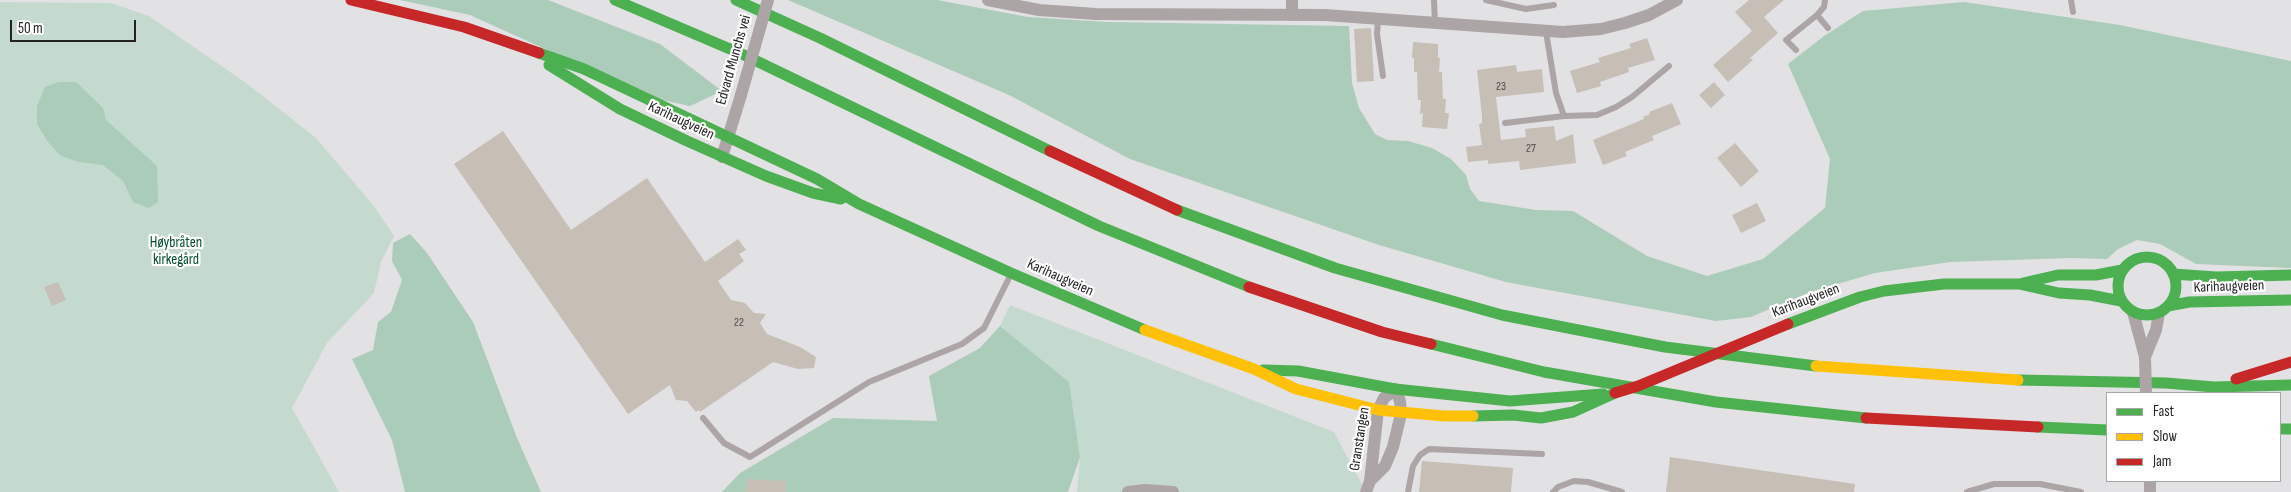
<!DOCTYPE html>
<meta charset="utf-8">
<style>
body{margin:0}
#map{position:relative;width:2291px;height:492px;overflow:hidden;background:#e2e1e4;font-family:"Sofia Sans Condensed",sans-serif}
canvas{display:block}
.legend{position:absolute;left:2106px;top:392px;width:175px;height:90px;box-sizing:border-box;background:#fff;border:1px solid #a7a7a7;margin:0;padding:6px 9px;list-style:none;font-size:15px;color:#232324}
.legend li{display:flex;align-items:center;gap:10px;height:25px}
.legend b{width:25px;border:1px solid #a7a7a7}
.scale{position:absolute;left:10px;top:20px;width:126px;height:22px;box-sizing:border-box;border:2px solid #232324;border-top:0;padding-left:6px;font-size:15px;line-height:18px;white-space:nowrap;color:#232324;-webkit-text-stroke:4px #fff;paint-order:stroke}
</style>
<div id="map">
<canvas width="2291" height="492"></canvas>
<ul class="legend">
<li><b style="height:6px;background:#4caf50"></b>Fast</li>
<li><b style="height:6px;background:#ffc107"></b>Slow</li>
<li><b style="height:6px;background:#c62828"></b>Jam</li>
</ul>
<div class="scale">50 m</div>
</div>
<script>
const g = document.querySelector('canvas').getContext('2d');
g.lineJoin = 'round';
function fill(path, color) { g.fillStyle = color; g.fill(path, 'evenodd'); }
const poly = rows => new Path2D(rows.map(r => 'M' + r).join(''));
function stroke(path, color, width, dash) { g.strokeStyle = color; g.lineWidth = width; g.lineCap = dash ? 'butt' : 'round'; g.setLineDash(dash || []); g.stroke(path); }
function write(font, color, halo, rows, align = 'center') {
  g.font = font + ' "Sofia Sans Condensed",sans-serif'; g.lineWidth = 4.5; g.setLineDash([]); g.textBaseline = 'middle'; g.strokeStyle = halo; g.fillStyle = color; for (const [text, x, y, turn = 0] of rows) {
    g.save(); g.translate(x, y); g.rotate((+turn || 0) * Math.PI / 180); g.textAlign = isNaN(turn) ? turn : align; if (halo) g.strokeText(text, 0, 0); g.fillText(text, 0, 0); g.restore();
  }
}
const green = poly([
 [0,2,111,3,149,16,246,83,315,137,374,206,394,236,381,262,374,293,327,343,292,408,339,492,0,492],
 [1010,305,1334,432,1366,492,1077,492,1080,457,1069,382,1000,326]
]);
const forest = poly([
 [400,0,548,0,660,44,722,91,690,106,653,98,470,15],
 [788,0,937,0,1028,17,1107,22,1349,26,1352,83,1359,108,1375,134,1387,140,1408,141,1432,148,1451,159,1466,175,1470,189,1479,201,1536,210,1573,211,1647,256,1707,276,1763,259,1825,208,1830,159,1788,64,1824,36,1863,11,1964,2,2120,25,2291,61,2291,268,2196,264,2160,244,2137,240,2118,249,2107,259,2071,258,1950,262,1875,273,1810,292,1751,317,1716,321,1506,282,1379,245,1130,159,1009,95],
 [59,82,76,82,103,108,106,120,157,166,158,202,149,208,133,202,123,181,103,165,79,162,61,156,48,142,37,124,37,106,45,87],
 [410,234,427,253,473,322,517,438,541,492,405,492,392,440,352,359,373,350,378,322,391,312,402,280,392,261,393,243],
 [1000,326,1069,382,1080,457,1068,492,722,492,740,473,833,418,937,421,929,376,980,348]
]);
const building = poly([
 [1749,0,1784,0,1764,17,1778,33,1750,58,1753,60,1728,82,1713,65,1752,31,1735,12],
 [1371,28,1374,81,1357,82,1354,29],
 [1647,38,1655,60,1628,68,1629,72,1600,82,1601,86,1577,93,1570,71,1600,62,1598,58,1631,48,1629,44],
 [1413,42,1438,44,1438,58,1440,58,1439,72,1442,72,1443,99,1446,99,1445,113,1449,113,1447,129,1422,127,1423,113,1420,114,1421,100,1418,100,1417,72,1414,72,1414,58,1412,58],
 [1516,65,1517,72,1542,69,1544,92,1496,97,1501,140,1526,137,1525,129,1554,126,1556,141,1573,134,1576,163,1520,170,1519,161,1488,164,1488,160,1468,162,1466,147,1482,145,1479,124,1482,123,1482,116,1477,70],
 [1714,82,1725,95,1711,108,1699,95],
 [1672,103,1681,124,1652,136,1654,140,1625,152,1627,156,1603,165,1593,140,1644,119,1643,117,1650,114,1649,112],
 [503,131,571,230,647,178,705,262,738,239,746,250,739,254,744,261,718,281,731,300,745,303,754,313,766,314,760,323,767,334,800,347,816,357,814,368,798,369,773,362,700,412,699,410,696,412,687,401,676,400,670,385,628,414,454,164],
 [1735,143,1759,171,1741,187,1717,158],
 [1757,203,1766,221,1741,233,1732,215],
 [58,282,66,300,52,306,44,287],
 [1670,457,1855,484,1854,492,1666,492],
 [1422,461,1513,468,1511,492,1419,492],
 [747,479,786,481,786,492,746,492]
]);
const lane = poly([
 [1434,0,1435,23],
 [1486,0,1526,9,1554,5],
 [2071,0,2073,12],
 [1817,15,1828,28],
 [1378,20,1377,34,1383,76],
 [1546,32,1556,93,1564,116,1597,115,1616,107,1632,97,1669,66],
 [1796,50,1786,40,1817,15,1824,7,1825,0],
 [1505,123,1564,116],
 [703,418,724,443,750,457,869,382,962,344,984,328,1011,274],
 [1408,492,1413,466,1420,455,1429,449,1542,454],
 [1553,492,1558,487,1574,481,1588,482,1622,492],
 [1967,492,1994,484,2040,484,2081,492]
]);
const street = poly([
 [988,0,1039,10,1096,14,1325,15,1563,32,1601,29,1625,23,1649,15,1677,0],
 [1292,14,1292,0],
 [722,157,741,95],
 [2133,312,2145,357],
 [2145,357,2156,330,2159,313],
 [2150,481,2150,492],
 [1128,492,1145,490,1173,492],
 [1366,492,1370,481,1378,410,1384,398,1395,389,1400,401,1401,414,1393,447,1385,466,1370,481]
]);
const fast = poly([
 [615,0,744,55,1099,226,1249,287],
 [736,0,820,38,1050,151],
 [539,53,584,69,817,179,859,204,1011,273,1145,330],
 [549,65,620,109,687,141,766,176,813,193,841,199],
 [1177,210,1335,268,1502,315,1665,347,1816,366],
 '2118 286a29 29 0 1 1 58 0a29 29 0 1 1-58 0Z',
 [2173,274,2216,277,2291,275],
 [2023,283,2058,275,2096,275,2122,270],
 [2168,306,2189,302,2291,300],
 [1788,324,1860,297,1884,291,1944,284,2019,284,2059,293,2090,295,2121,301],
 [1431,344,1544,372,1716,402,1866,418],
 [1263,370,1298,371,1395,389,1510,401,1603,394],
 [2018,380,2166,383,2214,387,2291,385],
 [1473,416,1513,415,1541,418,1573,412,1615,393],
 [2038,427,2107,430],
 [2280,429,2291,429]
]);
const slow = poly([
 [1145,330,1254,369,1296,389,1378,410,1444,416,1473,416],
 [1816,366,2018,380]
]);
const jam = poly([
 [351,0,464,27,539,53],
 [1050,151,1177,210],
 [1249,287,1382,332,1431,344],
 [2236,379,2291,362],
 [1866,418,2038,427]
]);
const streetBridge = poly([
 [741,95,768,0],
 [2145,357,2146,393]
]);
const jamBridge = poly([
 [1615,393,1638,386,1788,324]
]);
const numberNames = [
 ["23",1501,87],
 ["27",1531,149],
 ["22",739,323]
];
const streetNames = [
 ["Edvard Munchs vei",734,60,-74],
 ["Karihaugveien",681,121,25],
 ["Karihaugveien",1060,278,24],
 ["Karihaugveien",2229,287,-2],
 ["Karihaugveien",1806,301,-21],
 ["Granstangen",1360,439,-81]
];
const parkNames = [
 ["Høybråten",176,243],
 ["kirkegård",176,260]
];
fill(green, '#c5dace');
fill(forest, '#aaccb9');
fill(building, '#c7bfb6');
stroke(lane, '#ada4a6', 6);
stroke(street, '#ada4a6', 12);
stroke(fast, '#4caf50', 11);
stroke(slow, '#ffc107', 11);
stroke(jam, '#c62828', 11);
stroke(streetBridge, '#ada4a6', 12);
stroke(jamBridge, '#c62828', 11);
write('12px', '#4c4a48', null, numberNames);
write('15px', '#232324', '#fff', streetNames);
write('15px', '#00502e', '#fff', parkNames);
</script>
